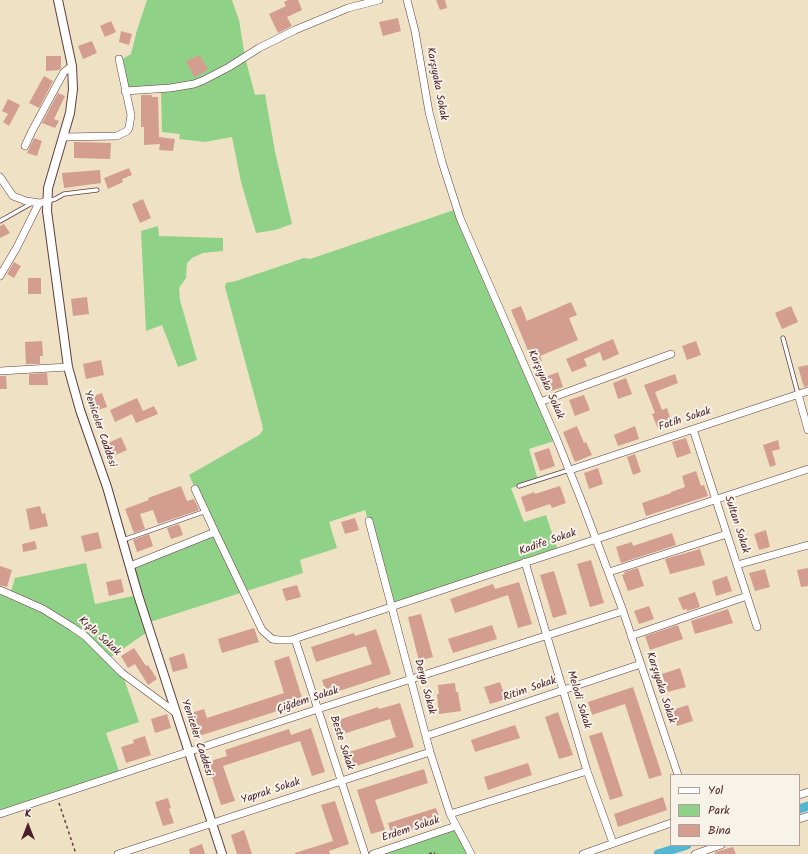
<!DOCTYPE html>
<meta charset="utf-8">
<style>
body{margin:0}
#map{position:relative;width:808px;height:854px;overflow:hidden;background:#efe2c4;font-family:Kalam,sans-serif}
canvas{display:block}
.legend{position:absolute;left:670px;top:774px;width:130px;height:72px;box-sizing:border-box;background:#f7f3e8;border:1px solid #b29e9c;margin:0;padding:5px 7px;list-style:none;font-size:12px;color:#4a1f2b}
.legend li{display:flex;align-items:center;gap:8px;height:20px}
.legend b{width:20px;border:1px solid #b29e9c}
.north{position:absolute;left:8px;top:806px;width:40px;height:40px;-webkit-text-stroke:3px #f7f3e8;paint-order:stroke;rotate:0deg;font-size:11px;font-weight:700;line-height:16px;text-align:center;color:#4a1f2b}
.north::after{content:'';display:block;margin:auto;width:14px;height:18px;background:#4a1f2b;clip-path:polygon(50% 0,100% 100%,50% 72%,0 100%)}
</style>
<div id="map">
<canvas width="808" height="854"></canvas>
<ul class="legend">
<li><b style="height:5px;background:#fff"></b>Yol</li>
<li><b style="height:11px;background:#90d188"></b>Park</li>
<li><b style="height:11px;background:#d39d8f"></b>Bina</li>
</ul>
<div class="north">K</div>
</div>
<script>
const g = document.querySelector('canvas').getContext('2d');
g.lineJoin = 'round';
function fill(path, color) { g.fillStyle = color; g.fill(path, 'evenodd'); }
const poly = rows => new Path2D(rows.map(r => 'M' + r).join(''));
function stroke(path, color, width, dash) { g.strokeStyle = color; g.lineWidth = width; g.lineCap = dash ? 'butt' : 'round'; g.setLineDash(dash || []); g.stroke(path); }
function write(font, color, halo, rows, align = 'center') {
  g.font = font + ' Kalam,sans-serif'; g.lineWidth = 4; g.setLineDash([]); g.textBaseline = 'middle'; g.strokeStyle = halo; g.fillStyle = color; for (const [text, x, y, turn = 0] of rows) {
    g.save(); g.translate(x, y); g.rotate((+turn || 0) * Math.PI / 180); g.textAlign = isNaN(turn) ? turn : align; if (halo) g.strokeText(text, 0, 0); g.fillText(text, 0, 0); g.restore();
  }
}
const green = poly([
 [147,0,232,0,239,20,245,57,255,95,265,94,275,152,292,224,275,230,256,233,241,182,232,137,205,142,179,139,180,134,162,132,161,88,125,91,119,61,131,54,137,30],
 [457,209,557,440,529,449,538,480,511,488,524,522,546,515,558,551,392,607,365,510,329,522,337,548,300,560,303,573,147,623,150,630,108,659,122,673,139,722,106,733,120,774,0,814,0,590,10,594,15,578,86,563,95,604,138,595,130,566,215,532,189,475,259,435,263,430,262,424,225,287,226,283,236,281,304,258,310,259],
 [158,226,159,236,223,238,223,251,203,253,192,258,187,263,186,278,179,288,180,300,197,360,178,367,162,325,146,331,141,231],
 [456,826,471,854,373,854]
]);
const canal = poly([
 [799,809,808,806],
 [658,854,687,845]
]);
const building = poly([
 [288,0,298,0,302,10,287,17,292,26,278,33,269,14,286,6,284,2],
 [436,0,445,0,447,8,440,10],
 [398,18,401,31,383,36,379,22],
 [111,21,116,32,105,37,100,26],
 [121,31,132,34,129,45,119,42],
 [92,41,97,53,83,59,78,46],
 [200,55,208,70,194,77,186,61],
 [46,56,61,56,61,68,59,70,46,71],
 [44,76,53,81,39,108,29,103],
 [58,93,65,96,54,119,59,121,55,128,42,123],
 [141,95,152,95,152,97,158,97,159,137,175,139,173,151,159,150,160,144,144,145,144,127,141,127],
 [8,99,20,105,9,126,3,122,8,114,2,111],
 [34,138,42,141,37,156,27,153],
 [74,142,111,143,110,159,74,158],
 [129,168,132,175,122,179,123,182,108,189,104,178],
 [100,170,101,183,64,188,62,173],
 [143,199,151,218,140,223,132,204],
 [4,224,10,233,0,238,0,226],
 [14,262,21,266,14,278,7,274],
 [28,278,41,278,41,294,28,294],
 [87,297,89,314,73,316,71,299],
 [571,302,577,315,569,318,578,340,540,356,542,361,534,365,511,310,521,306,527,321],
 [791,306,798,322,782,329,775,313],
 [613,339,619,354,603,361,600,352,584,359,587,366,572,372,566,359],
 [42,341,43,356,40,356,40,364,26,364,25,342],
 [696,341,701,355,687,360,682,346],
 [101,360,104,375,86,379,83,364],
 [808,365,808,386,804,387,798,367],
 [558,372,563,387,548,392,543,378],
 [47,373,48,385,29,385,29,374],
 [675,374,678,383,655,392,662,410,667,408,672,423,658,429,652,414,655,413,644,385],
 [0,376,6,376,7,389,0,389],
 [626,378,632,394,618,399,613,383],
 [102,393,107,407,92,412,88,398],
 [584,395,590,410,575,416,569,400],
 [137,398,143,411,154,406,158,414,136,423,132,414,115,422,110,410],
 [577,426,584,443,586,442,592,455,575,462,563,432],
 [635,426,639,439,618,446,614,435],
 [121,437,127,450,109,458,104,445],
 [686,438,691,453,677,458,672,442],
 [778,440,780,449,772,451,776,465,770,467,763,445],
 [549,448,555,466,540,471,534,453],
 [635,454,641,472,633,475,627,457],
 [598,468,603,484,589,489,584,473],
 [696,471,701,486,704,485,708,496,646,516,642,503,671,493,671,492,685,487,682,476],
 [181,486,187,501,194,499,199,510,158,524,153,510,140,514,145,529,134,533,125,509,149,500,148,498],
 [560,486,566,503,552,508,550,504,526,512,521,497,534,492,535,494],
 [40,506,42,514,45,513,48,526,30,530,26,509],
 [355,518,359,530,345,534,341,522],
 [179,524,183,535,171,539,167,528],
 [766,530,770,547,759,550,754,534],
 [98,532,102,548,85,552,81,536],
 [672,533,676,545,621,563,616,547,632,542,633,546],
 [149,534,153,546,137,552,133,540],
 [35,541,37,549,23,552,22,544],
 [700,549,705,565,670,574,665,559],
 [591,560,604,603,590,607,577,564],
 [0,566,12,570,7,587,0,585],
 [638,568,644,586,628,591,622,575,625,574,624,572],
 [808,568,808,586,801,587,797,570],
 [765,569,770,587,755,591,749,573],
 [554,571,567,614,553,618,540,575],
 [727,576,732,591,716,596,712,581],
 [121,579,124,592,109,596,106,582],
 [519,582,532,624,518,628,508,595,455,613,450,599,493,584,495,589],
 [297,585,301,597,286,601,282,589],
 [695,592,700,607,687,611,687,609,683,610,678,598],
 [649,606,654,619,639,624,634,611],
 [728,609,733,623,695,634,691,621],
 [421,614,433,657,419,661,408,617],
 [492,625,497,639,453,653,448,639],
 [678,625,683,639,650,650,645,636],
 [254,628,259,642,222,653,218,639],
 [376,629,391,674,327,695,322,680,372,664,369,656,366,646,316,662,311,647,354,633,355,636],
 [134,648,146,666,148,665,157,679,148,685,135,664,128,668,121,656],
 [184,653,188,668,173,672,169,658],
 [289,656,303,701,284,707,284,709,199,736,191,713,204,709,207,718,284,693,274,661],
 [680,668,686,687,668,692,662,674],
 [500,682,506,699,490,704,484,687],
 [455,683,456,692,458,692,461,711,439,714,437,694,439,694,438,685],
 [633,687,662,775,649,779,625,704,592,715,588,702],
 [400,703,414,747,350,768,346,753,396,737,393,729,390,719,340,735,335,721,378,707,379,709],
 [688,705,693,721,677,726,672,710],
 [558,712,573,755,559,759,545,717],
 [167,714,171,728,155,733,151,719],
 [515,725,520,738,475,752,471,740],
 [311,728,325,772,312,776,300,741,223,766,235,801,221,805,207,762,227,756,225,750,246,743,289,729,291,735],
 [602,732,623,796,610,800,589,736],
 [145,736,151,755,126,763,121,747,134,743,133,740],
 [528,763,532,775,488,790,484,777],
 [424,769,428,783,375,800,385,830,371,834,357,790],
 [663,797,667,810,618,827,614,814],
 [168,798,171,808,169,809,174,823,163,826,155,802],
 [335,801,349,844,329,851,330,854,295,854,295,853,333,841,321,805],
 [436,808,441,821,392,836,388,823],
 [244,830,252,854,237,854,231,835],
 [202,844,205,854,190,854,189,849],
 [733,847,736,854,715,854,715,852]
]);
const path = poly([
 [59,803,76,854],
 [429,854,434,852,435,854]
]);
const service = poly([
 [48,201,55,199,64,194,97,190],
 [0,221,32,203],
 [783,338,798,394],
 [519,486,569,470],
 [123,540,206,511]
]);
const minor = poly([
 [407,0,415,31,429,112,442,162,460,218,557,440,582,502,623,611,678,775],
 [125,91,170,88,194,84,204,80,229,67,259,48,295,30,348,8,379,0],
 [63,137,117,136,127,131,129,128,131,115,119,59],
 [25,146,32,131,59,81,64,72,72,66],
 [0,177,13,196,26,201,40,203],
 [0,276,17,247,38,205,40,203,47,201],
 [0,371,68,367],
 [798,394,808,430],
 [540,402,671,354],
 [693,429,757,627],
 [570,470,808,391],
 [195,489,215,532],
 [369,521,430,752,450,814,471,854],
 [525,562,587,771,613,843],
 [737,565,808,545],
 [130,566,215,532,262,630,272,639,279,640,291,640,808,469],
 [609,572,727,534],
 [0,590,43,609,72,627,85,636,122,673,176,713],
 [631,636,747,596],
 [295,639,365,854],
 [426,736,641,664],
 [799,795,808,792],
 [0,814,318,709,623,611],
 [450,814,587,771],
 [799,819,808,816],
 [118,854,430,752],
 [373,854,456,826],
 [583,854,671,823],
 [695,854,721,845]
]);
const tertiary = poly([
 [58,0,72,66,73,89,70,113,48,188,47,211,68,367,80,410,107,487,138,595,222,854]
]);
const streetNames = [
 ["Karşıyaka Sokak",436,84,79],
 ["Karşıyaka Sokak",545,385,66],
 ["Fatih Sokak",685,420,-18],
 ["Yeniceler Caddesi",99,429,71],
 ["Sultan Sokak",736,525,72],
 ["Kadife Sokak",548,543,-19],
 ["Kışla Sokak",99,637,42],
 ["Derya Sokak",424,687,75],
 ["Karşıyaka Sokak",660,688,72],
 ["Ritim Sokak",530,690,-19],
 ["Melodi Sokak",578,700,73],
 ["Çiğdem Sokak",308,701,-18],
 ["Yeniceler Caddesi",196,738,72],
 ["Beste Sokak",341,743,72],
 ["Yaprak Sokak",271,792,-18],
 ["Erdem Sokak",411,830,-18]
];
fill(green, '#90d188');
stroke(canal, '#53b6d1', 9);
fill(building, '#d39d8f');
stroke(service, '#633c42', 5);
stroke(minor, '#633c42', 8);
stroke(tertiary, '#633c42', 10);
stroke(path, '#633c42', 1.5, [3, 3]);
stroke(service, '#fff', 3.5);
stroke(minor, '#fff', 7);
stroke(tertiary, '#fff', 8);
write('11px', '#4a1f2b', '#f7f3e8', streetNames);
</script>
